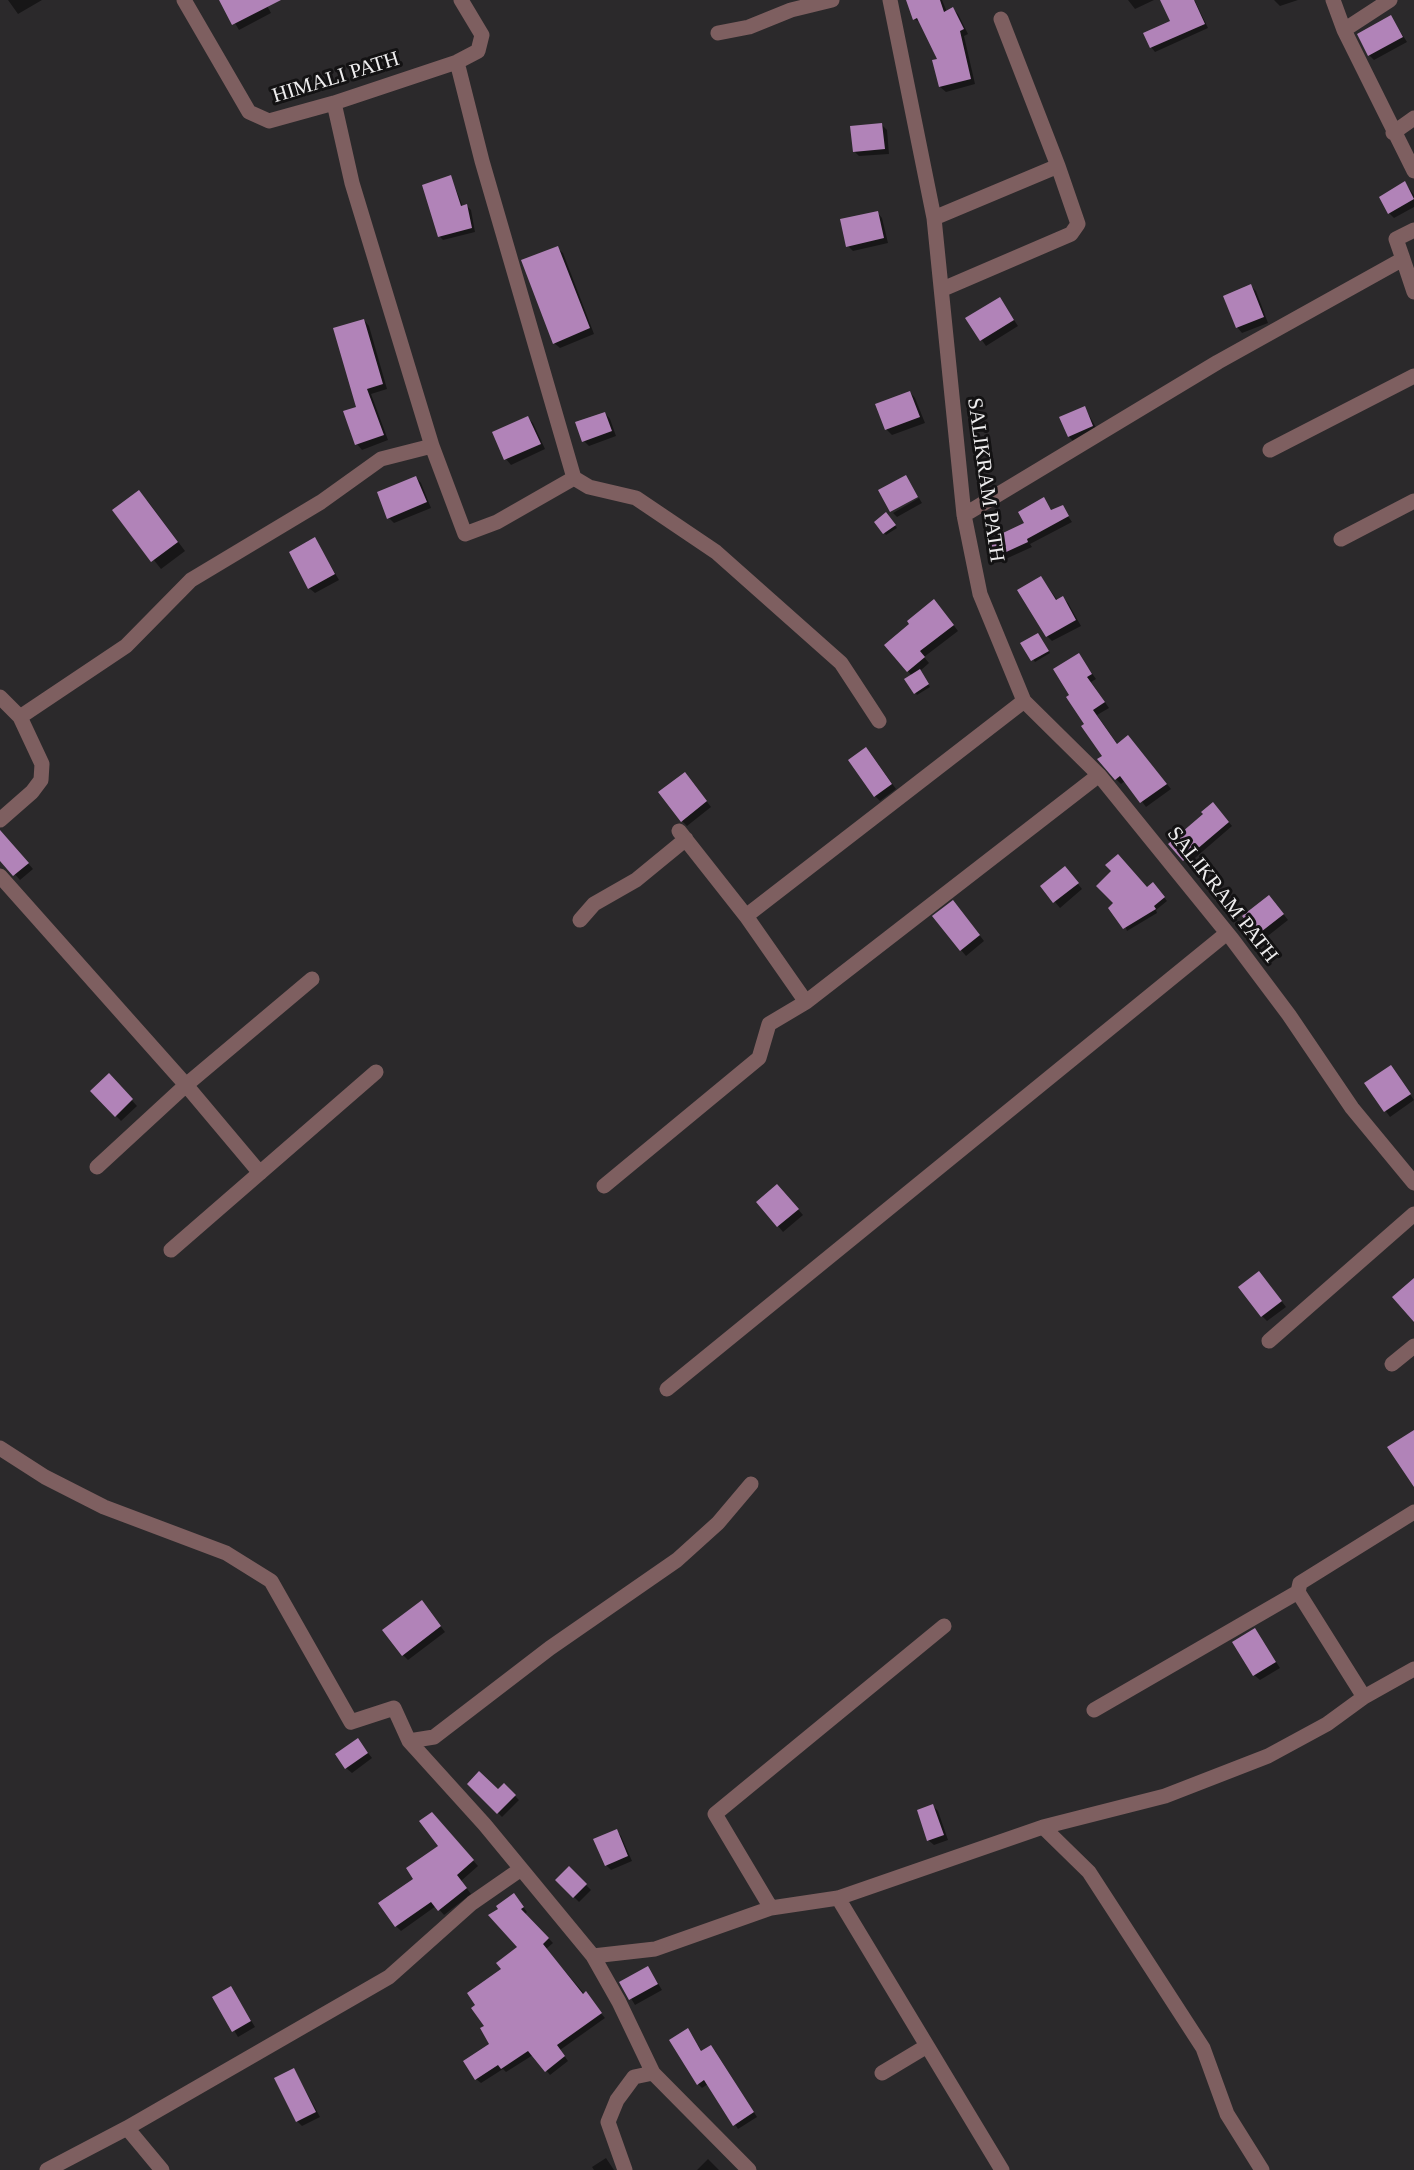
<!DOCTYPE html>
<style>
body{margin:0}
canvas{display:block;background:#2b292b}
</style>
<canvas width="1414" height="2170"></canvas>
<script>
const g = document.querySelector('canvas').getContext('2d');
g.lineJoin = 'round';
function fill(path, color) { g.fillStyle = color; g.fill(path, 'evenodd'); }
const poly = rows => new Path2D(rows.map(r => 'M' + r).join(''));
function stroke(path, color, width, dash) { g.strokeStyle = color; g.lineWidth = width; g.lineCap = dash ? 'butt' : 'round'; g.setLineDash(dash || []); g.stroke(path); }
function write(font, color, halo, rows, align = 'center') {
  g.font = font + ' Georgia,serif'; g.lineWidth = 6; g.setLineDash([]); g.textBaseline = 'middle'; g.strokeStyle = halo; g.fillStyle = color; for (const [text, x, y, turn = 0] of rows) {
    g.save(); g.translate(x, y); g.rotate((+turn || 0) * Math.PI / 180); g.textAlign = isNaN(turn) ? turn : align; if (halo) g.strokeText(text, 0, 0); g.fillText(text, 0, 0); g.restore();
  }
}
const shadow = poly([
 [8,0,42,0,18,14],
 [221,0,264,0,271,13,239,30],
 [907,0,942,0,947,12,953,9,958,14,968,34,964,36,975,84,946,92,940,87,934,61,939,60,922,23,914,19],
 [1128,0,1154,0,1135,9],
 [1183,0,1195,1,1208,28,1155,52,1151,47,1172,22],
 [1274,0,1298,0,1280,6],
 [1391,17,1407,42,1374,60,1369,55],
 [882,125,887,130,889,154,859,156,854,151],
 [451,177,463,207,467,206,471,210,475,232,443,240,439,236],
 [1405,183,1414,195,1414,207,1394,218,1389,213],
 [877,212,882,218,888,243,853,251,848,246],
 [557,248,563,253,594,334,560,348,554,343],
 [1251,286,1256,291,1268,323,1242,333,1237,327],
 [1000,299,1018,326,986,346,967,319],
 [364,320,369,326,387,389,371,394,388,440,362,450,357,444],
 [910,392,915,398,925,423,892,435,887,430,877,405],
 [1085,408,1098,431,1074,442,1069,437],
 [605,413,610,419,616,436,589,446,584,441],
 [528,418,533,423,545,449,511,465,506,459,494,433],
 [416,477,421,483,431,508,394,523,389,518],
 [919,498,922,503,897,517,893,513],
 [1044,499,1052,511,1062,507,1072,522,1030,544,1032,547,999,562,994,557,1026,524],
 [147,500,185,551,161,569,114,510],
 [888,516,897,528,886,535,876,522],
 [315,539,339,580,315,593,309,588],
 [1041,577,1058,601,1063,598,1068,603,1081,626,1052,641,1047,636],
 [939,606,958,631,924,657,929,663,920,671,930,687,917,695,906,680,912,676,886,645],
 [1040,637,1050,653,1035,662,1023,644],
 [1079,655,1096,679,1091,682,1109,708,1097,715,1118,745,1133,742,1171,789,1146,807,1126,780,1121,784,1116,779,1071,695],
 [871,754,896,789,880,801,875,796],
 [690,780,711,807,687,826,682,821],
 [1217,808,1232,826,1188,864,1170,844],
 [4,835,33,869,20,880,0,858,0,838],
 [1068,871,1082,889,1060,908,1042,886],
 [1156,887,1167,901,1156,910,1157,913,1127,931,1116,904],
 [1274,902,1288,920,1264,939,1259,934],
 [958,907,984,941,966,956,961,950],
 [1391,1067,1414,1100,1390,1117,1366,1084],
 [109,1075,137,1106,121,1121,92,1091],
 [782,1191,803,1215,783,1232,758,1202],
 [1264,1278,1286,1307,1267,1321,1262,1316],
 [422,1602,445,1632,408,1660,403,1655],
 [1255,1630,1280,1668,1260,1680,1254,1675],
 [358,1740,372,1758,352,1773,346,1768],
 [469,1784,498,1791,504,1785,519,1800,502,1817],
 [933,1806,938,1811,948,1840,934,1845,928,1840],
 [436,1819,478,1866,461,1881,471,1894,444,1915,436,1906,401,1931,396,1926,415,1879,440,1846],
 [616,1830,621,1836,632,1861,611,1870,606,1865],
 [569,1868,591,1890,579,1902,557,1880],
 [518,1900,527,1912,525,1914,553,1943,546,1949,605,2018,560,2050,568,2061,550,2075,533,2055,506,2072,503,2069,481,2083,476,2079,491,2044,486,2026,503,1970,519,1947],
 [648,1967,662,1990,635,2005,621,1982],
 [231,1988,255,2027,238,2037,214,1997],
 [692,2035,702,2052,715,2051,757,2117,738,2129,708,2084,702,2088,698,2084],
 [294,2069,320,2117,302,2126,297,2121],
 [606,2158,614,2170,594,2170,592,2167],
 [708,2159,719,2170,697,2170]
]);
const building = poly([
 [219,0,281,0,232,25],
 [906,0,940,0,944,12,953,7,964,29,960,31,971,79,939,87,932,60,937,59,917,18,913,20],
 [1160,0,1194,0,1205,24,1150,48,1143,33,1170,21],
 [1391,15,1403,37,1368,56,1357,34],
 [882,123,885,149,853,152,850,126],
 [451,175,461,206,467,204,472,228,438,237,422,185],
 [1405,181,1414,199,1388,214,1379,197],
 [878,211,884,238,846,247,840,219],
 [558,246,590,328,553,344,521,260],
 [1251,284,1264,317,1236,328,1223,296],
 [1000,297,1014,320,980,341,965,318],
 [364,319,383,384,367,389,384,435,355,445,343,411,356,407,333,328],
 [910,391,920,417,885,430,875,404],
 [1085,406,1093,426,1068,437,1059,417],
 [605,412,612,431,582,442,575,422],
 [528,416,541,444,504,460,492,432],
 [906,475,918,497,890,512,878,490],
 [416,476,427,502,387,519,377,492],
 [139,490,178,542,151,562,112,510],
 [1044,497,1051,510,1063,505,1069,516,1027,539,1028,542,993,558,986,541,1024,523,1018,512],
 [886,512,896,525,883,534,874,522],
 [315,537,335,574,308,589,289,552],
 [1041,576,1056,600,1063,596,1076,620,1046,637,1017,590],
 [934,599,954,625,920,651,925,657,907,672,884,645,909,624,907,621],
 [1038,633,1049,651,1031,661,1020,643],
 [1079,653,1092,674,1087,677,1105,702,1093,710,1117,744,1128,735,1167,784,1140,803,1120,776,1115,780,1097,759,1102,756,1081,726,1084,724,1066,697,1069,695,1053,669],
 [920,669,929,684,914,694,904,679],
 [866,747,892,784,874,797,848,760],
 [685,772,707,801,681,822,658,792],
 [1213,802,1229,822,1183,861,1168,844,1203,814,1201,812],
 [0,830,29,863,13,876,0,861],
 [1118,854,1147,887,1153,882,1165,897,1154,906,1156,909,1123,929,1108,908,1113,903,1096,886,1111,871,1105,865],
 [1065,866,1079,883,1053,903,1040,886],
 [1269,895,1284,914,1257,935,1242,916],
 [953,900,980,935,960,951,932,916],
 [1391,1065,1411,1094,1384,1112,1364,1083],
 [109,1073,133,1099,115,1117,90,1091],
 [777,1184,799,1209,777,1227,756,1202],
 [1259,1271,1282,1301,1261,1317,1238,1287],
 [1414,1278,1414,1322,1392,1297],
 [1414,1430,1414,1487,1387,1447],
 [422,1600,441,1626,402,1656,382,1630],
 [1255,1628,1276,1662,1253,1676,1232,1642],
 [358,1738,368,1753,345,1769,335,1754],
 [479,1771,498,1789,504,1783,516,1795,497,1814,467,1784],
 [933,1804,944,1835,927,1841,917,1810],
 [432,1812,474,1860,457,1875,467,1888,438,1911,431,1902,395,1927,378,1903,413,1879,406,1868,438,1846,419,1821],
 [617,1829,628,1856,605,1866,593,1839],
 [569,1866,587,1884,573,1898,555,1880],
 [514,1893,524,1907,521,1909,549,1938,543,1944,583,1994,586,1991,602,2013,557,2045,565,2056,545,2072,528,2051,501,2069,498,2065,475,2080,463,2061,489,2044,480,2028,484,2026,471,2008,475,2005,467,1993,501,1969,496,1963,517,1947,488,1915,498,1909,496,1906],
 [648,1966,658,1984,629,2000,619,1982],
 [231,1986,251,2021,232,2032,212,1997],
 [688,2028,701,2051,711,2045,754,2112,733,2126,704,2080,697,2085,669,2040],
 [294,2068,316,2112,296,2122,274,2078]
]);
const minor = poly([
 [184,0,249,112,269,121,334,103,457,62,478,51,482,35,461,0],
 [890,0,934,218,964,515,980,594,1024,701,1099,775,1146,833,1232,939,1289,1015,1352,1108,1414,1183],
 [1333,0,1344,30],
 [1390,0,1344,30,1414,171],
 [1001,19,1058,166],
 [718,33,749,27,791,10,832,0],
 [457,62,482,161,574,478],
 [334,103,352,183,432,446,465,534,497,522,574,478,589,487,636,498,716,552,841,663,879,721],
 [1393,133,1414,118],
 [934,218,1058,166,1078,224,1071,234,943,289],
 [1403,259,1414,292],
 [1270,450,1414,376],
 [964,515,1218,362,1403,259,1396,239,1414,230],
 [1341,539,1414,501],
 [0,697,20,717],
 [1024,701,746,916,806,1002,1099,775],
 [0,820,32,792,41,780,42,764,20,717,126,646,191,580,321,502,381,459,432,446],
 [679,831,746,916],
 [0,876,186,1085,260,1173],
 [580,920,594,904,636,880,686,839],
 [97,1167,186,1085,312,979],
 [604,1186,759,1058,769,1024,806,1002],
 [171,1250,376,1072],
 [1269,1341,1414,1214],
 [1392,1364,1414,1346],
 [667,1389,1227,933],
 [0,1448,45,1477,104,1507,226,1553,271,1581,351,1722,394,1708,409,1741,485,1825,593,1956,619,2002,653,2073,749,2170],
 [1364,1697,1298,1592,1300,1583,1414,1512],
 [1094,1710,1298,1592],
 [409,1741,434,1737,550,1648,677,1560,718,1523,751,1484],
 [1043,1827,1089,1872,1203,2048,1227,2114,1262,2170],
 [838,1898,1002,2170],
 [771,1908,715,1814,944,1626],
 [593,1956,655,1949,771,1908,838,1898,1043,1827,1165,1796,1268,1756,1327,1724,1364,1697,1414,1669],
 [882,2073,927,2046],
 [127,2128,162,2170],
 [47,2170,127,2128,389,1977,472,1903,521,1869],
 [625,2170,608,2122,617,2100,634,2077,653,2073]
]);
const streetNames = [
 ["HIMALI PATH",336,78,-17],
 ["SALIKRAM PATH",985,480,82],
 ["SALIKRAM PATH",1222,895,52]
];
fill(shadow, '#0007');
fill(building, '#b183b8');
stroke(minor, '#7e5f60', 15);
write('21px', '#eeedee', '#131213', streetNames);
</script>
